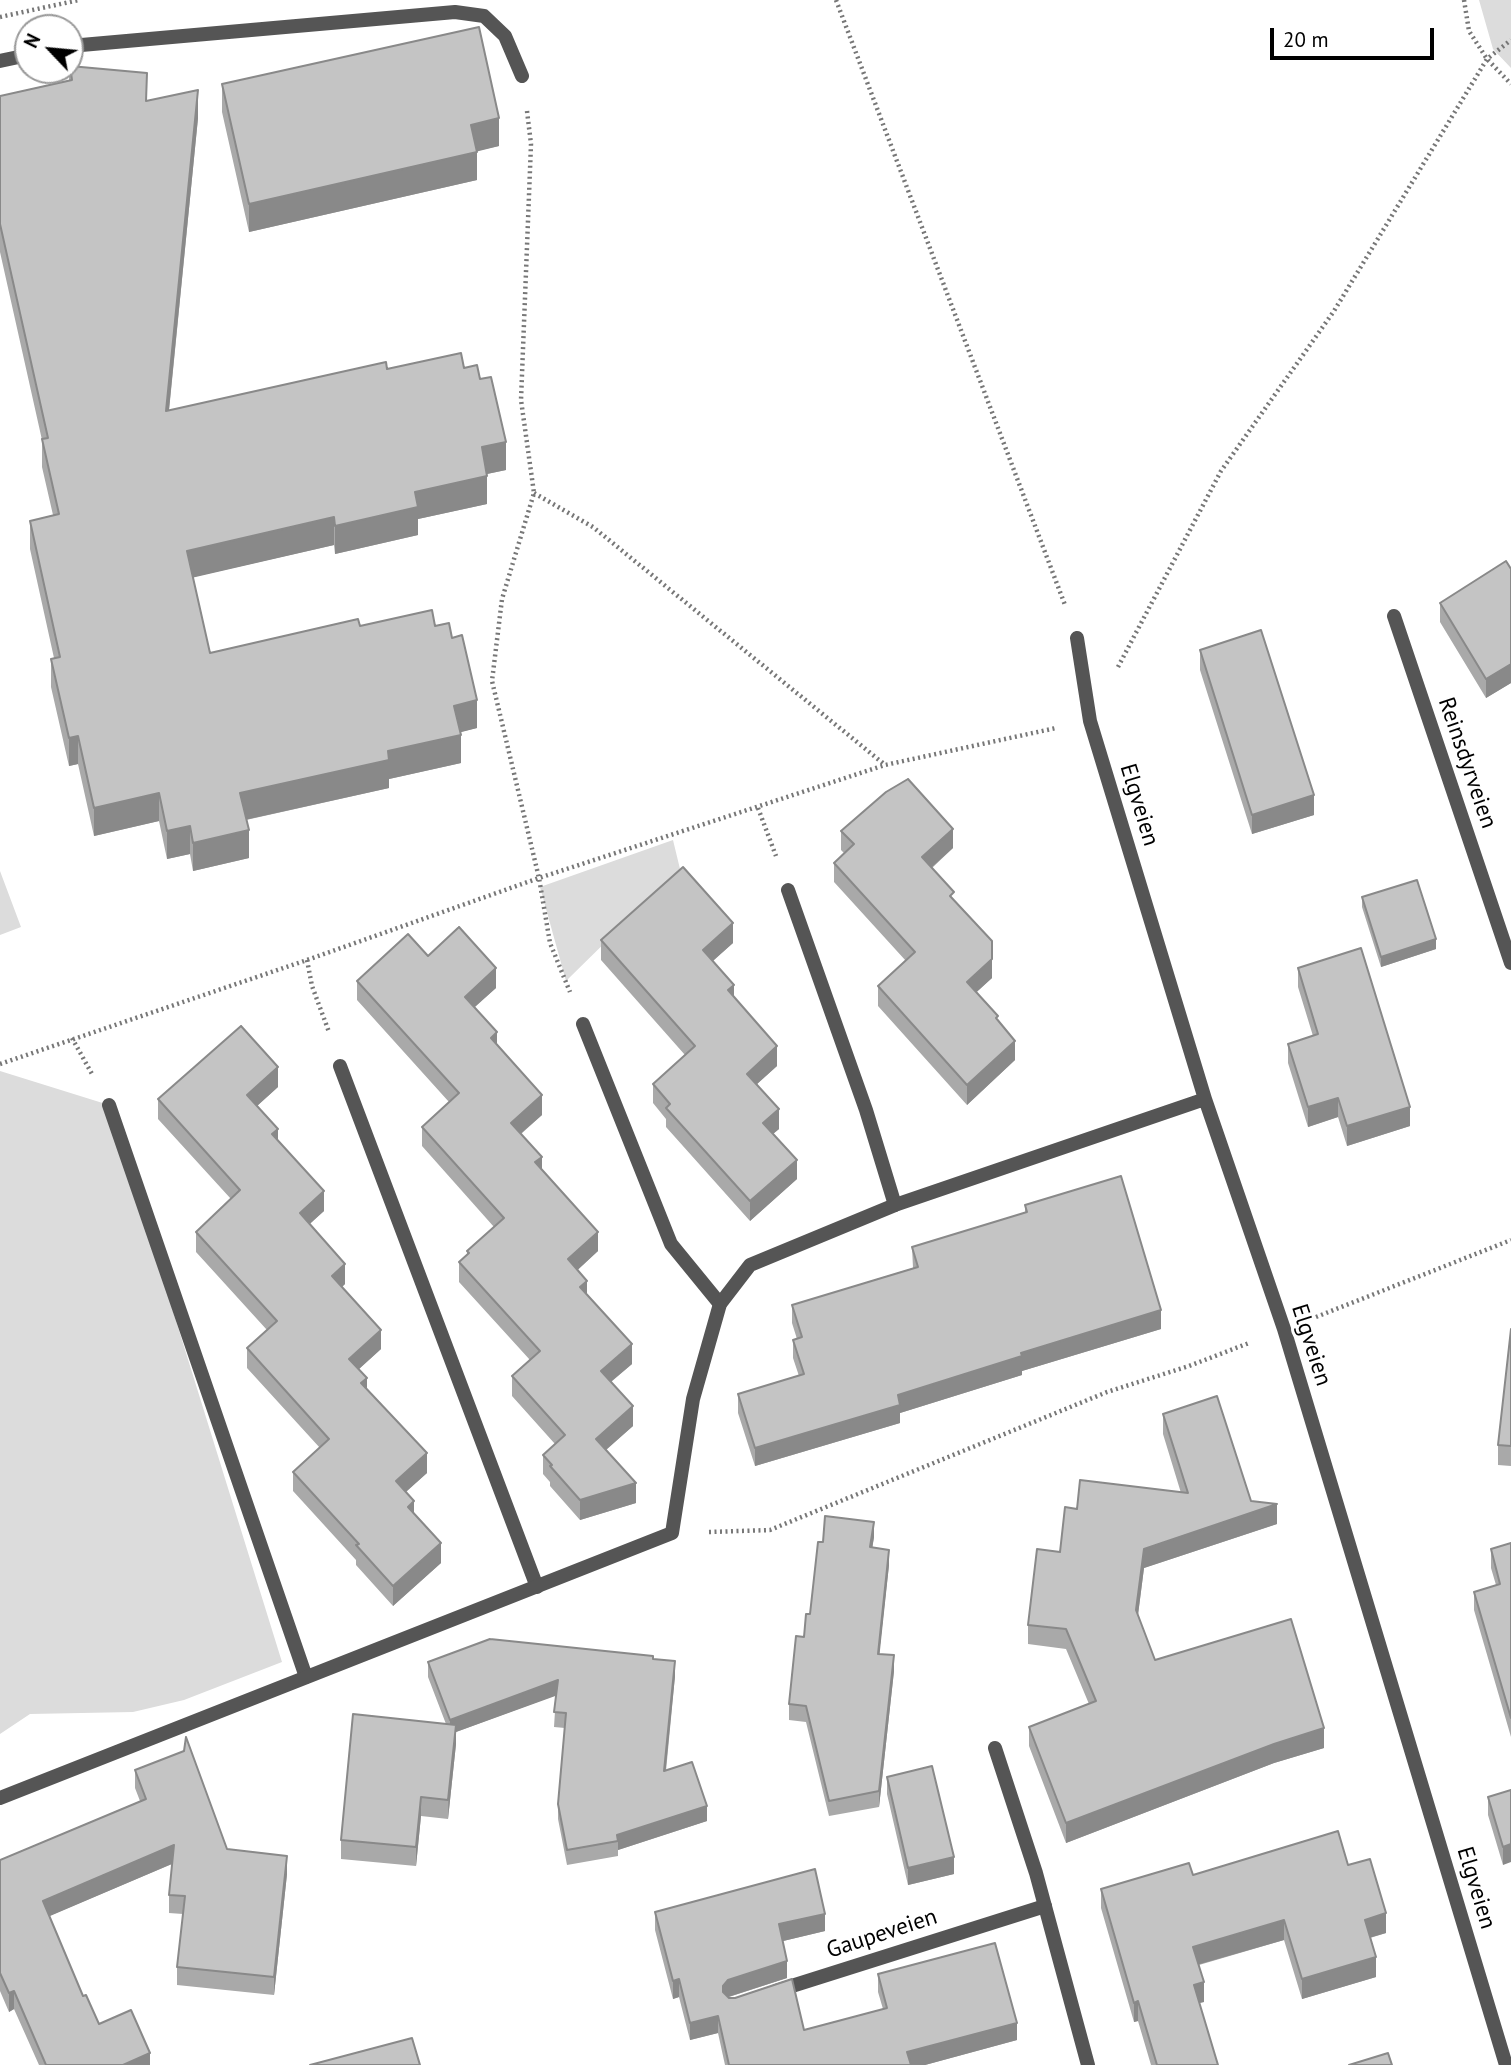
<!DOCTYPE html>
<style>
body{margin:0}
#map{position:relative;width:1511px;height:2065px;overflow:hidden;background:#fff;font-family:"PT Sans",sans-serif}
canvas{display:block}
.north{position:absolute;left:14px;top:14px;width:70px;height:70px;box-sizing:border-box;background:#fff;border:2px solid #999;border-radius:50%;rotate:296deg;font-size:19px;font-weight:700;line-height:28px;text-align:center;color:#000}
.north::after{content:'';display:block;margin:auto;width:24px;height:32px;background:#000;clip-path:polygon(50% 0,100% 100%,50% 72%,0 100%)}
.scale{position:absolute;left:1270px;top:28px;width:164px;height:32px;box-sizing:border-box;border:4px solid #000;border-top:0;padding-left:9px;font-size:21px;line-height:24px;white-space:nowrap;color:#000;-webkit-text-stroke:5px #fff;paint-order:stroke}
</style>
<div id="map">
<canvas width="1511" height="2065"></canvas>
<div class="north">N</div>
<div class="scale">20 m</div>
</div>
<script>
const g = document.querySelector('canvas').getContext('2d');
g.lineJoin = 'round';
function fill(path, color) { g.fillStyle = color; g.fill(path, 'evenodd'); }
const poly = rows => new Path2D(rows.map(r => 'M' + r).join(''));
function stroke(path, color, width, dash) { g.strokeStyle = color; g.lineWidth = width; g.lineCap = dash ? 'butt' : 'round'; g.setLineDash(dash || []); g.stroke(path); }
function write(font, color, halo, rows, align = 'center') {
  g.font = font + ' "PT Sans",sans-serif'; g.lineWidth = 6; g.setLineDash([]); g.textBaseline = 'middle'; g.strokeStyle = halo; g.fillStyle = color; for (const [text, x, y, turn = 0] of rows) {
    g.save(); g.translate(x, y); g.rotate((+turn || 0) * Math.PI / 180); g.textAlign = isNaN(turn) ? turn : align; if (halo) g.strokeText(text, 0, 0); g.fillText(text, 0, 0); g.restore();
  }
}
const green = poly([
 [1479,0,1511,0,1511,68,1493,49],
 [673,840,680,869,566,981,540,887],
 [0,871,21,927,0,935],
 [0,1071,109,1105,282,1662,184,1700,133,1712,30,1714,0,1734]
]);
const path = poly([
 [836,0,1065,605],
 [1464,0,1469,31,1487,59,1511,84],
 [0,17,79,0],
 [527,111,531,144,521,400,534,493,502,599,492,681,539,878,550,943,570,992],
 [534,493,593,527,884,764],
 [1118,667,1221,471,1334,311,1487,59,1511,40],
 [758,808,776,856],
 [307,960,312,986,329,1032],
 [72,1038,92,1074],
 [0,1064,307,960,539,878,885,765,1056,728],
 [1316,1317,1511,1240],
 [709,1532,770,1530,1107,1392,1189,1366,1249,1343]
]);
const service = poly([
 [70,46,455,12,484,16,505,36,522,76],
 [0,61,28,55],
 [788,890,866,1110,895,1205],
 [583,1024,671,1244,720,1304],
 [340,1066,537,1587],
 [109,1105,306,1677],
 [776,1991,1045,1906]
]);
const minor = poly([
 [1394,616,1511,963],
 [1077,638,1090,721,1205,1099,1284,1329,1506,2065],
 [995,1748,1036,1873,1088,2065],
 [0,1798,672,1533,693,1399,720,1304,750,1265,895,1205,1205,1099]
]);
const wall = poly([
 [69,70,147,101,198,118,169,411,387,369,464,368,480,379,506,470,487,474,487,504,418,519,418,535,335,554,334,545,193,577,210,653,360,626,435,626,452,638,477,728,460,732,461,763,389,779,389,788,246,820,249,858,193,871,190,854,167,859,159,821,94,836,78,764,69,766,51,687,51,659,54,658,30,549,30,521,53,515,42,467,42,440,0,252,0,96,69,80],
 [222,84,499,146,476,151,477,180,249,232,222,112],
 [1511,569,1511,683,1486,698,1440,622,1440,603],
 [1200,650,1314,815,1252,834,1200,670],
 [841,831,953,848,932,868,954,900,992,978,976,992,998,1021,1015,1060,967,1105,878,1006,878,986,906,961,834,882,834,863,844,853,841,850],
 [1362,897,1436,949,1381,967,1362,907],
 [601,940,733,943,712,961,777,1066,757,1084,779,1129,773,1134,797,1179,750,1221,666,1127,666,1119,653,1103,653,1084,685,1055,601,960],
 [428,956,496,988,474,1007,497,1045,542,1115,521,1134,542,1169,598,1251,577,1270,587,1294,632,1364,611,1382,633,1426,605,1450,636,1503,580,1520,550,1486,550,1482,543,1474,543,1455,555,1444,512,1396,512,1376,530,1360,459,1282,459,1262,467,1255,467,1251,494,1227,422,1146,422,1127,449,1102,357,1000,357,981],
 [1298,968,1410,1126,1347,1146,1338,1117,1308,1127,1288,1063,1288,1044,1313,1036,1298,987],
 [278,1087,257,1106,278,1141,324,1211,309,1224,345,1284,342,1287,381,1349,359,1369,367,1389,427,1473,405,1492,414,1514,441,1563,393,1606,356,1565,356,1560,293,1491,293,1472,320,1448,247,1368,247,1348,267,1330,196,1252,196,1232,231,1199,158,1119,158,1099],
 [1025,1205,1161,1329,1022,1371,1022,1375,900,1413,900,1423,755,1466,738,1413,738,1394,799,1376,793,1358,793,1340,797,1339,792,1323,792,1305,913,1268,912,1247,1025,1213],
 [1511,1329,1511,1466,1498,1465,1498,1445],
 [1163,1414,1251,1501,1277,1524,1144,1568,1138,1615,1155,1660,1324,1748,1274,1763,1066,1843,1029,1746,1029,1727,1089,1704,1066,1649,1028,1644,1028,1625,1060,1552,1077,1509,1181,1493,1163,1434],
 [874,1537,872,1548,889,1565,879,1654,894,1671,879,1807,829,1816,806,1722,789,1720,789,1704,810,1614,823,1542],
 [1511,1543,1511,1737,1474,1610,1474,1592,1496,1585,1491,1568,1491,1549],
 [653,1659,675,1676,666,1771,707,1821,618,1850,618,1856,567,1865,558,1819,558,1804,565,1728,554,1727,556,1695,456,1732,456,1744,448,1819,421,1816,416,1866,341,1859,341,1840,446,1724,428,1677,428,1662],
 [135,1770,227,1849,287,1874,274,1995,177,1985,177,1967,183,1914,169,1913,169,1895,172,1864,49,1916,83,1996,99,2024,150,2065,39,2065,14,2009,9,2012,0,1991,0,1860,140,1801,135,1788],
 [887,1777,954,1874,908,1885,887,1794],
 [1511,1790,1503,1865,1488,1815,1488,1797],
 [1348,1865,1386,1933,1370,1938,1376,1977,1302,1999,1284,1940,1199,1965,1204,2002,1199,2003,1218,2065,1151,2065,1138,2021,1134,2022,1101,1908,1101,1889,1193,1875],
 [655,1912,825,1931,783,1941,787,1978,729,1997,804,2030,883,2009,878,1992,878,1974,1017,2040,925,2065,725,2065,718,2033,690,2040,679,1997,673,1999,655,1930]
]);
const shadedWall = poly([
 [198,90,198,118,166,439,166,411],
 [499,118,499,146,471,153,471,125],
 [477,152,477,180,249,232,249,204],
 [506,442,506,470,482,475,482,447],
 [487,476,487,504,418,519,418,535,335,554,335,526,415,492],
 [334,517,334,545,187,579,187,551],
 [1511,664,1511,683,1486,698,1486,679],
 [477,700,477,728,454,734,454,706],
 [461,735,461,763,389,779,389,788,240,821,240,793,388,751],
 [78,736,78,764,69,766,69,738],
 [159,793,159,821,94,836,94,808],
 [1314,795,1314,815,1252,834,1252,815],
 [190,826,190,854,167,859,167,831],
 [953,829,953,848,922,876,922,857],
 [249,830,249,858,193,871,193,843],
 [733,923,733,943,703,970,703,950],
 [1436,939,1436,949,1381,967,1381,957],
 [992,959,992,978,967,1001,967,982],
 [496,968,496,988,465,1016,465,997],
 [734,985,734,1005,728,990],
 [497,1032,497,1052,491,1038],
 [1015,1041,1015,1060,967,1105,967,1085],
 [777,1046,777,1066,747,1093,747,1074],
 [278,1067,278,1087,247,1115,247,1095],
 [542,1095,542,1115,511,1142,511,1123],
 [1338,1098,1338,1117,1308,1127,1308,1107],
 [1410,1107,1410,1126,1347,1146,1347,1126],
 [779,1109,779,1129,763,1142,763,1123],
 [278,1129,278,1148,272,1134],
 [542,1157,542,1176,535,1162],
 [797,1160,797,1179,750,1221,750,1201],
 [324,1191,324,1211,300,1233,300,1213],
 [598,1232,598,1251,568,1279,568,1259],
 [345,1264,345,1284,332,1296,332,1276],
 [587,1281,587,1300,580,1287],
 [1161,1310,1161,1329,1022,1371,1022,1375,900,1413,900,1423,755,1466,755,1448,898,1395,1021,1353],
 [381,1330,381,1349,349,1378,349,1359],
 [632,1344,632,1364,601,1390,601,1371],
 [367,1378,367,1397,361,1383],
 [633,1406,633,1426,596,1459,596,1439],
 [427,1453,427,1473,396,1501,396,1481],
 [636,1483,636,1503,580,1520,580,1500],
 [414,1501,414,1521,408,1507],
 [1277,1504,1277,1524,1144,1568,1136,1630,1136,1610,1144,1549],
 [874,1522,874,1537,870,1563,870,1547],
 [441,1543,441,1563,393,1606,393,1586],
 [889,1550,889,1565,878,1669,878,1654],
 [894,1655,894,1671,879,1807,879,1791],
 [675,1661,675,1676,664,1786,664,1771],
 [558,1680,558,1695,456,1732,456,1744,448,1819,450,1720],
 [1324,1728,1324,1748,1274,1763,1066,1843,1066,1823,1274,1744],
 [421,1797,421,1816,416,1866,416,1847],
 [707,1806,707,1821,618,1850,618,1841,617,1835],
 [1511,1844,1511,1862,1503,1865,1503,1847],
 [174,1845,174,1863,43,1919,43,1901],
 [287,1856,287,1874,274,1995,274,1977],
 [954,1857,954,1874,908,1885,908,1868],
 [1386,1913,1386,1933,1365,1939,1365,1920],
 [825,1914,825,1931,779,1942,779,1924],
 [1284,1920,1284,1940,1193,1966,1193,1947],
 [1376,1957,1376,1977,1302,1999,1302,1979],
 [787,1961,787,1978,728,1997,723,2003,723,1986,728,1980],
 [679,1979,679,1997,673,1999,673,1981],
 [1204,1982,1204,2002,1194,2004,1194,1985],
 [14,1991,14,2009,9,2012,9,1993],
 [1138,2001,1138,2021,1134,2022,1134,2003],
 [718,2016,718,2033,690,2040,690,2023],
 [1017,2023,1017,2040,925,2065,907,2065,907,2052],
 [150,2053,150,2065,123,2065]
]);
const building = poly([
 [479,27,499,118,471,125,477,152,249,204,222,84,479,27],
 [70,66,147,73,146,101,198,90,166,411,386,362,387,369,461,353,464,368,477,365,480,379,491,377,506,442,482,447,487,476,415,492,418,507,335,526,334,517,187,551,210,653,358,619,360,626,432,610,435,626,449,623,452,638,462,635,477,700,454,706,461,735,388,751,389,760,240,793,249,830,193,843,190,826,167,831,159,793,94,808,78,736,69,738,51,659,60,657,30,521,59,514,42,439,48,438,0,224,0,96,72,80,70,66],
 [1506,561,1511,569,1511,664,1486,679,1440,603,1506,561],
 [1261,630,1314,795,1252,815,1200,650,1261,630],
 [908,779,953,829,922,857,954,892,950,896,992,941,992,959,967,982,998,1016,996,1018,1015,1041,967,1085,878,986,915,952,834,863,854,844,841,831,886,792,908,779],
 [683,867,733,923,703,950,734,985,728,990,777,1046,747,1074,779,1109,763,1123,797,1160,750,1201,666,1108,670,1104,653,1084,695,1046,601,940,683,867],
 [1417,880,1436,939,1381,957,1362,897,1417,880],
 [459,927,496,968,465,997,497,1032,491,1038,542,1095,511,1123,542,1157,535,1162,598,1232,568,1259,587,1281,580,1287,632,1344,601,1371,633,1406,596,1439,636,1483,580,1500,550,1466,552,1465,543,1455,565,1435,512,1376,540,1351,459,1262,469,1253,467,1251,504,1218,422,1127,459,1093,357,981,408,934,428,956,459,927],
 [1361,948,1410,1107,1347,1126,1338,1098,1308,1107,1288,1044,1318,1034,1298,968,1361,948],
 [241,1026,278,1067,247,1095,278,1129,272,1134,324,1191,300,1213,345,1264,332,1276,381,1330,349,1359,367,1378,361,1383,427,1453,396,1481,414,1501,408,1507,441,1543,393,1586,356,1545,359,1544,293,1472,329,1439,247,1348,277,1321,196,1232,240,1190,158,1099,241,1026],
 [1121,1176,1161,1310,1021,1353,1022,1356,898,1395,900,1405,755,1448,738,1394,804,1374,793,1340,802,1337,792,1305,918,1267,912,1247,1027,1212,1025,1205,1121,1176],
 [1511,1329,1511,1446,1498,1445,1511,1329],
 [1217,1396,1251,1501,1277,1504,1144,1549,1136,1610,1155,1660,1291,1619,1324,1728,1274,1744,1066,1823,1029,1727,1096,1701,1066,1629,1028,1625,1037,1549,1060,1552,1065,1507,1077,1509,1080,1480,1188,1493,1163,1414,1217,1396],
 [825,1516,874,1522,870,1547,889,1550,878,1654,894,1655,879,1791,829,1801,806,1706,789,1704,796,1636,804,1637,806,1614,810,1614,818,1542,823,1542,825,1516],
 [1511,1543,1511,1718,1474,1592,1500,1584,1491,1549,1511,1543],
 [490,1639,653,1656,653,1659,675,1661,664,1771,692,1762,707,1806,617,1835,618,1841,567,1850,558,1804,566,1713,554,1712,558,1680,450,1720,428,1662,490,1639],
 [353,1714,456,1725,448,1800,421,1797,416,1847,341,1840,353,1714],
 [186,1737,227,1849,287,1856,274,1977,177,1967,185,1896,169,1895,174,1845,43,1901,83,1996,86,1995,99,2024,131,2010,150,2053,123,2065,46,2065,14,1991,9,1993,0,1973,0,1860,146,1799,135,1770,184,1751,186,1737],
 [932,1766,954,1857,908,1868,887,1777,932,1766],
 [1511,1790,1511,1844,1503,1847,1488,1797,1511,1790],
 [1338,1831,1348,1865,1370,1859,1386,1913,1365,1920,1376,1957,1302,1979,1284,1920,1193,1947,1204,1982,1194,1985,1218,2065,1157,2065,1138,2001,1134,2003,1101,1889,1189,1863,1193,1875,1338,1831],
 [815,1869,825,1914,779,1924,787,1961,728,1980,723,1986,723,1992,729,1998,735,1998,792,1979,804,2030,887,2008,878,1974,995,1943,1017,2023,907,2052,911,2065,729,2065,718,2016,690,2023,679,1979,673,1981,655,1912,815,1869],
 [412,2038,420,2065,310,2065,412,2038],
 [1388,2053,1392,2065,1349,2065,1388,2053]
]);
const streetNames = [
 ["Reinsdyrveien",1467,763,71],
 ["Elgveien",1139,805,73],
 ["Elgveien",1311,1345,72],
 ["Elgveien",1476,1888,73],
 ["Gaupeveien",882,1934,-18]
];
fill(green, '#dcdcdc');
stroke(path, '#777', 4.5, [2, 3.5]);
stroke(service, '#555', 14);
stroke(minor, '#555', 14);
fill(wall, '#a9a9a9');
fill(shadedWall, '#898989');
fill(building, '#c4c4c4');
stroke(building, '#898989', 2);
write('23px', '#000', '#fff', streetNames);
</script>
